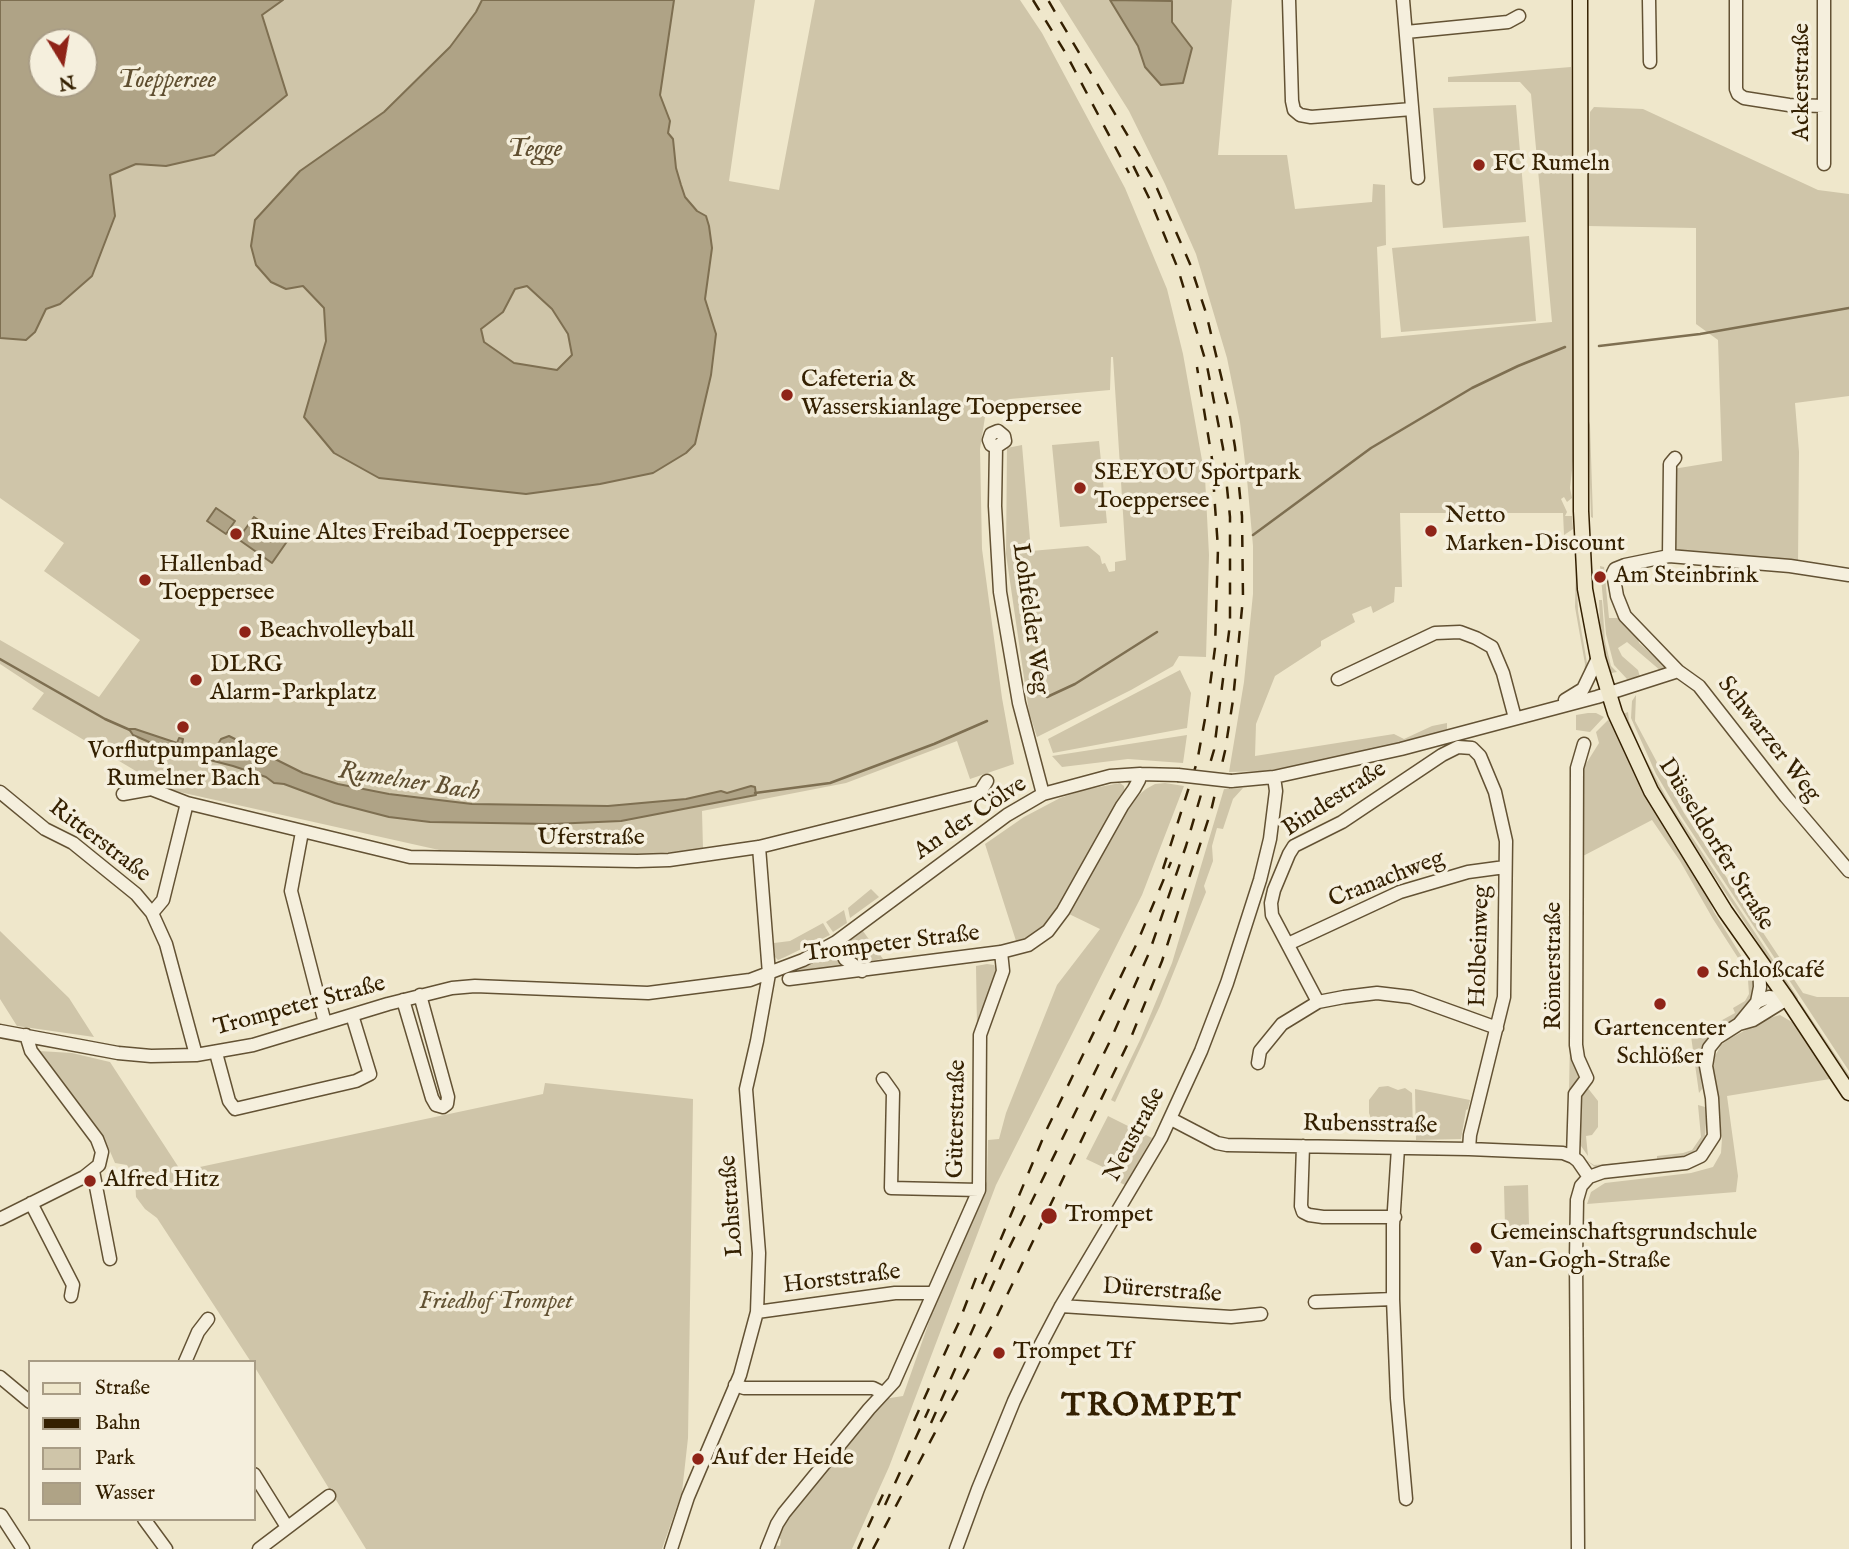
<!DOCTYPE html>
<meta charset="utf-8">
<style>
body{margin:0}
#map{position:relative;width:1849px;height:1549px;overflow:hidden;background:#efe7cb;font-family:"IM FELL English",serif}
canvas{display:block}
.legend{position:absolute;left:28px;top:1360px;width:228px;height:161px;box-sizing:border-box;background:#f5efdd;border:2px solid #a89c85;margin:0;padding:9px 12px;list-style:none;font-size:21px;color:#342001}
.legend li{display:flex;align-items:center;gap:14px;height:35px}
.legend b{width:35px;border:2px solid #a89c85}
.north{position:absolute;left:28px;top:28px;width:70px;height:70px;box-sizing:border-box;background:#f5efdd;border:2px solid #a89c85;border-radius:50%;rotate:169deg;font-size:19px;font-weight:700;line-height:28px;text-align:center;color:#342001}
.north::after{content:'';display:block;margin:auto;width:24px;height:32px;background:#8f2418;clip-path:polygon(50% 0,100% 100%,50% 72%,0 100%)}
</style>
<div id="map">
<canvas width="1849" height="1549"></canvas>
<ul class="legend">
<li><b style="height:9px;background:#efe7cb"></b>Straße</li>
<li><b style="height:9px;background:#342001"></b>Bahn</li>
<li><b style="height:19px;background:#cfc5a9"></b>Park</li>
<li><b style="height:19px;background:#afa386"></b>Wasser</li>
</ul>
<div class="north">N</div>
</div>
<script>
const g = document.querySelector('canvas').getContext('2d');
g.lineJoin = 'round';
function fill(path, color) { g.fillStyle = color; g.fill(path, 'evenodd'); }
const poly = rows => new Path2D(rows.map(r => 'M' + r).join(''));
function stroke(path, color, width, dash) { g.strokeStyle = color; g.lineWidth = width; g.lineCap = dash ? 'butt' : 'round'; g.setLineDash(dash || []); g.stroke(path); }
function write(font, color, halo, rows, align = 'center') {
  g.font = font + ' "IM FELL English",serif'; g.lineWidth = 7; g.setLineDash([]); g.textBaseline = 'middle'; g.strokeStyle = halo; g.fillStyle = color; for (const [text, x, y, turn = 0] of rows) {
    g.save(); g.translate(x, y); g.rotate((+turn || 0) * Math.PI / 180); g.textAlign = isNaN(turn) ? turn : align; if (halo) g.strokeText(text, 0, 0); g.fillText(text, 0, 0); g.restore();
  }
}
const green = poly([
 [283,0,482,0,476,12,450,47,384,112,300,171,303,286,324,308,326,341,304,418,379,478,526,494,600,484,653,473,695,444,711,375,716,335,705,299,712,248,697,211,685,197,681,185,676,168,673,139,668,134,670,121,660,95,674,0,755,0,729,181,779,190,815,0,1020,0,1042,33,1125,188,1167,289,1183,354,1205,477,1209,555,1206,657,1179,656,1173,666,1131,690,1037,737,1029,712,1006,554,1007,448,1022,445,1031,551,1088,546,1100,556,1102,564,1105,563,1109,572,1115,571,1115,562,1126,560,1113,357,1111,357,1110,390,1010,399,985,417,980,449,982,549,1002,698,1014,764,970,779,957,741,846,783,702,811,703,849,642,855,457,854,166,789,32,709,44,693,0,664,0,640,99,697,140,640,44,571,64,543,0,498,0,338,26,340,35,332,46,309,60,304,115,216,110,175,136,164,166,166,262,15],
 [1059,0,1110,0,1138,46,1145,67,1172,22,1172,1,1168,0,1232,0,1218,155,1287,155,1295,209,1372,202,1373,184,1385,185,1386,245,1377,247,1381,338,1552,322,1531,94,1520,82,1448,82,1448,77,1571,67,1576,434,1570,488,1572,498,1567,502,1564,497,1561,499,1567,512,1565,516,1572,516,1573,529,1564,535,1563,513,1400,513,1402,587,1395,587,1394,602,1373,613,1371,606,1352,614,1355,622,1321,641,1321,646,1275,676,1256,724,1255,756,1394,734,1404,739,1432,726,1447,723,1447,729,1403,743,1288,767,1264,771,1229,772,1244,682,1253,594,1253,546,1247,479,1240,422,1227,358,1196,254,1165,184,1129,111],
 [1516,105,1526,222,1443,228,1433,108],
 [1594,107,1643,109,1818,190,1849,194,1849,396,1795,403,1799,452,1798,564,1674,553,1673,469,1722,461,1718,340,1696,324,1696,228,1588,226,1590,112],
 [1529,236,1536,321,1401,332,1392,248],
 [527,286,552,309,568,334,572,355,557,370,514,363,484,342,481,329,503,312,515,289],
 [1588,418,1590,425,1593,518,1591,517],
 [1099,441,1107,523,1060,527,1052,445],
 [1576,561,1578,611,1587,663,1587,671,1584,673,1585,664,1575,607],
 [1600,566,1604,567,1609,618,1622,618,1637,635,1639,643,1659,661,1663,659,1666,666,1661,671,1627,642,1618,648,1622,656,1638,670,1640,677,1627,679,1614,665,1606,634],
 [1599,600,1602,600,1605,641,1611,666,1617,672,1611,673,1609,670,1605,655,1600,626],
 [1180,670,1191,693,1187,728,1053,753,1048,739],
 [1636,695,1635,721,1684,813,1803,993,1817,997,1849,997,1849,1071,1681,816,1656,774,1631,718,1632,701],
 [1628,712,1629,721,1642,752,1669,802,1798,998,1797,1002,1667,804,1644,762,1629,728,1623,714],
 [1588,713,1596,713,1604,717,1590,732,1576,730,1576,715],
 [1609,719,1643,793,1673,843,1704,889,1714,912,1755,978,1754,996,1739,1015,1712,1036,1703,1048,1699,1058,1702,1089,1699,1093,1691,1036,1684,1037,1684,1034,1689,1030,1693,1036,1735,1013,1733,1008,1745,1001,1749,994,1748,980,1751,978,1713,919,1680,861,1652,820,1583,856,1584,767,1599,743,1596,732],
 [1187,735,1183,763,1128,759,1062,767,1052,756],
 [1120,783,1124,786,1125,792,1063,904,1038,933,1017,944,985,844,1024,817,1060,798,1084,790],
 [1165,783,1184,786,1142,895,996,1185,889,1467,852,1549,772,1549,773,1545,780,1546,781,1540,778,1536,780,1524,884,1399,903,1396,941,1288,987,1181,988,1140,999,1139,1006,1113,1057,985,1100,929,1069,914,1127,805,1146,789,1155,784],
 [1243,788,1233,799,1223,829,1217,828,1212,846,1213,861,1204,886,1206,892,1160,1006,1115,1102,1111,1100,1140,1040,1172,963,1224,789],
 [871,889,879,897,850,918,848,908],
 [844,910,847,923,833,932,826,922],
 [823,923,830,935,785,957,778,960,775,957,774,943,790,941],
 [0,931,69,998,94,1037,17,1026,0,999],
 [863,931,883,959,860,962,851,955,849,944,851,940],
 [831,954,840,960,840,968,794,972],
 [987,964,994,965,998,973,979,1015,979,1027,977,1028,976,966],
 [1800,1002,1849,1075,1849,1080,1798,1003],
 [1780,1015,1792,1022,1830,1079,1727,1096,1738,1176,1736,1192,1587,1204,1591,1192,1605,1183,1691,1173,1713,1167,1721,1153,1722,1138,1713,1068,1715,1056,1721,1045,1729,1039,1766,1019],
 [1570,1036,1581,1076,1569,1094,1569,1092],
 [39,1051,72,1053,110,1062,181,1171,543,1094,545,1083,693,1099,688,1438,682,1492,662,1549,366,1549,254,1366,254,1362,251,1362,157,1218,145,1209,136,1197,135,1179,127,1165,115,1163,109,1149],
 [1388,1086,1398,1090,1405,1088,1412,1093,1413,1129,1396,1128,1385,1132,1372,1122,1369,1113,1369,1100,1379,1087],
 [1587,1087,1598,1101,1598,1127,1592,1135,1586,1136,1588,1156,1581,1146,1579,1127,1581,1090],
 [1415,1089,1470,1100,1468,1109,1466,1110,1461,1139,1416,1140],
 [1698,1105,1705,1107,1707,1111,1705,1136,1701,1146,1684,1158,1596,1168,1586,1160,1594,1165,1657,1160,1657,1156,1683,1153,1692,1150,1701,1137],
 [1108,1116,1152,1138,1125,1185,1102,1174,1105,1168,1086,1159],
 [1528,1185,1529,1226,1505,1226,1504,1186]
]);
const water = poly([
 [0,0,283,0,262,15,287,95,214,155,166,166,136,164,110,175,115,216,92,276,60,304,46,309,35,332,26,340,0,338,0,0],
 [42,42,84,42,84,84,42,84,42,42],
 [482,0,674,0,660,95,670,121,668,133,673,139,676,168,681,185,685,197,697,211,706,216,709,226,712,248,705,299,716,334,711,375,695,444,686,453,653,473,600,484,526,494,379,478,334,453,304,417,326,341,324,308,303,286,286,289,271,282,256,265,251,246,255,220,300,171,384,112,450,47,476,12,482,0],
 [527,286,552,309,568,334,572,355,557,370,514,363,484,342,481,329,503,312,515,289,527,286],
 [1110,0,1172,1,1172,22,1192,48,1183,83,1161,85,1145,67,1138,46,1110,0],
 [216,508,235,521,226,534,207,521,216,508],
 [254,517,288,540,272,563,238,539,254,517],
 [129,729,135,729,177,743,179,738,183,739,182,744,206,753,213,753,221,739,229,736,303,773,338,784,389,794,472,804,608,806,686,799,721,791,727,793,751,786,755,787,756,795,621,821,552,824,430,822,389,817,335,803,284,784,274,783,266,777,233,766,163,748,133,735,129,729]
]);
const stream = poly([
 [1599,346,1700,334,1849,308],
 [1253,535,1371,448,1472,388,1518,366,1565,347],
 [0,659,105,719,130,730],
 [1047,697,1075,684,1157,632],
 [755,793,830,783,934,744,987,721]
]);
const minor = poly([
 [1289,0,1292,101,1294,110,1300,115,1311,117,1412,109],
 [1403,0,1418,178],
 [1649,0,1650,62],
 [1736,0,1736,89,1738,94,1744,98,1789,105,1824,106],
 [1406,32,1508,22,1519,16],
 [1824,164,1824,0],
 [996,447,1005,441,1004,436,998,431,991,434,989,440,991,445,996,447,995,506,1000,592,1019,703,1043,794],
 [1669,556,1670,464,1675,458],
 [1849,575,1790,566,1669,556,1625,565,1615,569,1613,573,1617,596,1625,616,1678,671,1699,686,1786,797,1849,871],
 [1338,679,1435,633,1460,632,1476,638,1492,647,1503,673,1515,718],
 [1565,700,1583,689,1598,658],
 [1584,744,1577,768,1576,1045,1578,1058,1587,1078,1575,1094,1573,1157,1578,1161,1589,1177],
 [1231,781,1274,777,1401,749,1597,697,1678,671],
 [0,792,45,829,73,843,136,894,152,913,166,944,196,1055],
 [123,794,151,789,187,803,410,857,637,861,669,860,759,847,980,792,987,781],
 [302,832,291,891,325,1023],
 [152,913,163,900,187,803],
 [836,942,845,959,862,971],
 [1288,944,1400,892,1468,872,1505,867],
 [789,979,1001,952,1028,945,1048,931,1063,911,1122,806,1134,789,1139,780,1140,774],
 [403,1000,432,1098,436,1105,443,1107,447,1104,448,1097,420,995],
 [1318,1002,1272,915,1271,903,1274,890,1289,854,1294,846,1342,822,1442,755,1458,747,1472,748,1480,756,1495,792,1506,841,1504,997,1470,1135,1469,1149],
 [1757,1002,1760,987,1759,960],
 [1739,1024,1757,1002,1769,997,1787,999],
 [0,1031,118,1053,151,1056,196,1055,253,1045,388,1004,452,988,475,986,648,993,750,980,803,960,836,942,1007,815,1043,794,1110,776,1140,774,1178,775],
 [216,1053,229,1101,235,1109,356,1081,370,1074,352,1015],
 [1258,1063,1260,1051,1282,1024,1318,1002,1344,997,1377,993,1411,997,1497,1028],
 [883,1079,893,1093,891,1188,979,1190],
 [1171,1119,1217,1143,1227,1145,1469,1149,1563,1153,1573,1157],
 [1303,1146,1301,1206,1303,1212,1309,1215,1323,1217,1395,1217],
 [1398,1148,1393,1225,1393,1299,1397,1398,1406,1499],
 [93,1171,110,1259],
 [31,1203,73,1285,71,1296],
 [0,1219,84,1177,99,1165,102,1152,97,1139,31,1051,26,1035],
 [1315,1302,1393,1299],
 [1061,1306,1231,1317,1261,1314],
 [757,1312,895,1293,932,1293],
 [185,1362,198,1332,208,1319],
 [0,1377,30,1402],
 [735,1385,744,1388,873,1388,883,1393],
 [254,1474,287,1527],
 [1,1515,23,1549],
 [144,1519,166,1549],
 [259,1549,329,1496],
 [671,1549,688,1497,740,1375,757,1312,759,1253,746,1089,757,1041,769,974,759,847],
 [767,1549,777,1524,784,1513,869,1409,894,1382,979,1190,980,1035,1003,971,1001,952],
 [956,1549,978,1489,1014,1401,1040,1346,1061,1306,1161,1138,1201,1051,1227,983,1260,880,1270,839,1276,791,1274,777],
 [1578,1549,1576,1259,1577,1200,1581,1186,1589,1177,1603,1172,1686,1163,1701,1156,1714,1136,1712,1098,1706,1066,1709,1048,1717,1038,1739,1024,1753,1020,1787,999]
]);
const major = poly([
 [1580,0,1581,511,1585,589,1598,658,1615,713,1651,791,1725,911,1787,999,1849,1093]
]);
const rail = poly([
 [1033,0,1065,52,1129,173],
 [1163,869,1197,762,1207,708,1215,648,1218,548,1215,506,1212,459,1197,367],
 [982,1284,1046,1131,1137,943,1171,862],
 [914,1421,959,1322,979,1270],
 [931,1423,1009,1248,1111,1039,1149,953,1186,846,1214,750,1230,624,1230,517,1223,448,1207,366,1178,269,1151,202,1130,159],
 [885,1505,929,1409],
 [858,1549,884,1492],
 [873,1549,997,1316,1132,1035,1162,961,1211,811,1225,751,1233,700,1243,598,1242,516,1235,447,1228,405,1206,313,1190,264,1152,177,1048,0]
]);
const minorBridge = poly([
 [1178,775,1231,781]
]);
const markers = [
 [1479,165,7,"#8f2418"],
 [787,395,7,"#8f2418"],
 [1080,488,7,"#8f2418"],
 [1431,531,7,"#8f2418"],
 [236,534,7,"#8f2418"],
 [1600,577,7,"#8f2418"],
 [145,580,7,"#8f2418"],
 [245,632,7,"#8f2418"],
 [196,680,7,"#8f2418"],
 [183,727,7,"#8f2418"],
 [1703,972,7,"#8f2418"],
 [1660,1004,7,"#8f2418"],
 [90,1181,7,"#8f2418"],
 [1049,1216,9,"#8f2418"],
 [1476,1248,7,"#8f2418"],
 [999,1353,7,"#8f2418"],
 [698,1459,7,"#8f2418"]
];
const streetNames = [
 ["Ackerstraße",1803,82,-90],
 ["Lohfelder Weg",1029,619,82],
 ["Schwarzer Weg",1768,740,52],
 ["Bindestraße",1335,800,-33],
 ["An der Cölve",971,819,-34],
 ["Uferstraße",591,839],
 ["Ritterstraße",99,842,37],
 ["Düsseldorfer Straße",1715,845,58],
 ["Cranachweg",1387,880,-21],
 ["Trompeter Straße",892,945,-7],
 ["Holbeinweg",1481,946,-88],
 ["Römerstraße",1555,966,-90],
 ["Trompeter Straße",300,1007,-15],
 ["Güterstraße",958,1119,-89],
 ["Rubensstraße",1370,1126,1],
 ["Neustraße",1136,1135,-62],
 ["Lohstraße",733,1206,-94],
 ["Horststraße",842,1280,-7],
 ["Dürerstraße",1162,1292,4]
];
const poiNames = [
 ["FC Rumeln",1493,165],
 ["Cafeteria &",801,381],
 ["Wasserskianlage Toeppersee",801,409],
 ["SEEYOU Sportpark",1094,474],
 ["Toeppersee",1094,502],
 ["Netto",1445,517],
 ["Marken-Discount",1445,545],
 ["Ruine Altes Freibad Toeppersee",250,534],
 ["Hallenbad",159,566],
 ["Toeppersee",159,594],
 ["Am Steinbrink",1614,577],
 ["Beachvolleyball",259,632],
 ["DLRG",210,666],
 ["Alarm-Parkplatz",210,694],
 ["Vorflutpumpanlage",183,752,"center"],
 ["Rumelner Bach",183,780,"center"],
 ["Schloßcafé",1717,972],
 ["Gartencenter",1660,1030,"center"],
 ["Schlößer",1660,1058,"center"],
 ["Alfred Hitz",104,1181],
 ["Trompet",1065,1216],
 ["Gemeinschaftsgrundschule",1490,1234],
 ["Van-Gogh-Straße",1490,1262],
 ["Trompet Tf",1013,1353],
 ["Auf der Heide",712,1459]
];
const parkNames = [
 ["Friedhof Trompet",496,1303]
];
const waterNames = [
 ["Toeppersee",167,82],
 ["Tegge",535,151],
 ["Rumelner Bach",409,783,9]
];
const districtNames = [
 ["TROMPET",1152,1408]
];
fill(green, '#cfc5a9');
fill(water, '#afa386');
stroke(water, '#7e6f51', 2);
stroke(stream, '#7e6f51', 2.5);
stroke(minor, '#635234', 15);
stroke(major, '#342001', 17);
stroke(minor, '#f5efdd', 12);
stroke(major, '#efe7cb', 14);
stroke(rail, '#342001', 2.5, [12, 12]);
stroke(minorBridge, '#635234', 15, []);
stroke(minorBridge, '#f5efdd', 12);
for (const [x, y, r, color] of markers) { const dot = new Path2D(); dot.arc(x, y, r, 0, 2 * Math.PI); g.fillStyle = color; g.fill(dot); stroke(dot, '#f5efdd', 2.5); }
write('24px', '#342001', '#f5efdd', streetNames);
write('24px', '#342001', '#f5efdd', poiNames, 'left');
write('italic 24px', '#625233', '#f5efdd', parkNames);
write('italic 26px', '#5f4e30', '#f5efdd', waterNames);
g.letterSpacing = '2px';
write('bold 32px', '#342001', '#f5efdd', districtNames);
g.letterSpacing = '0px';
</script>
